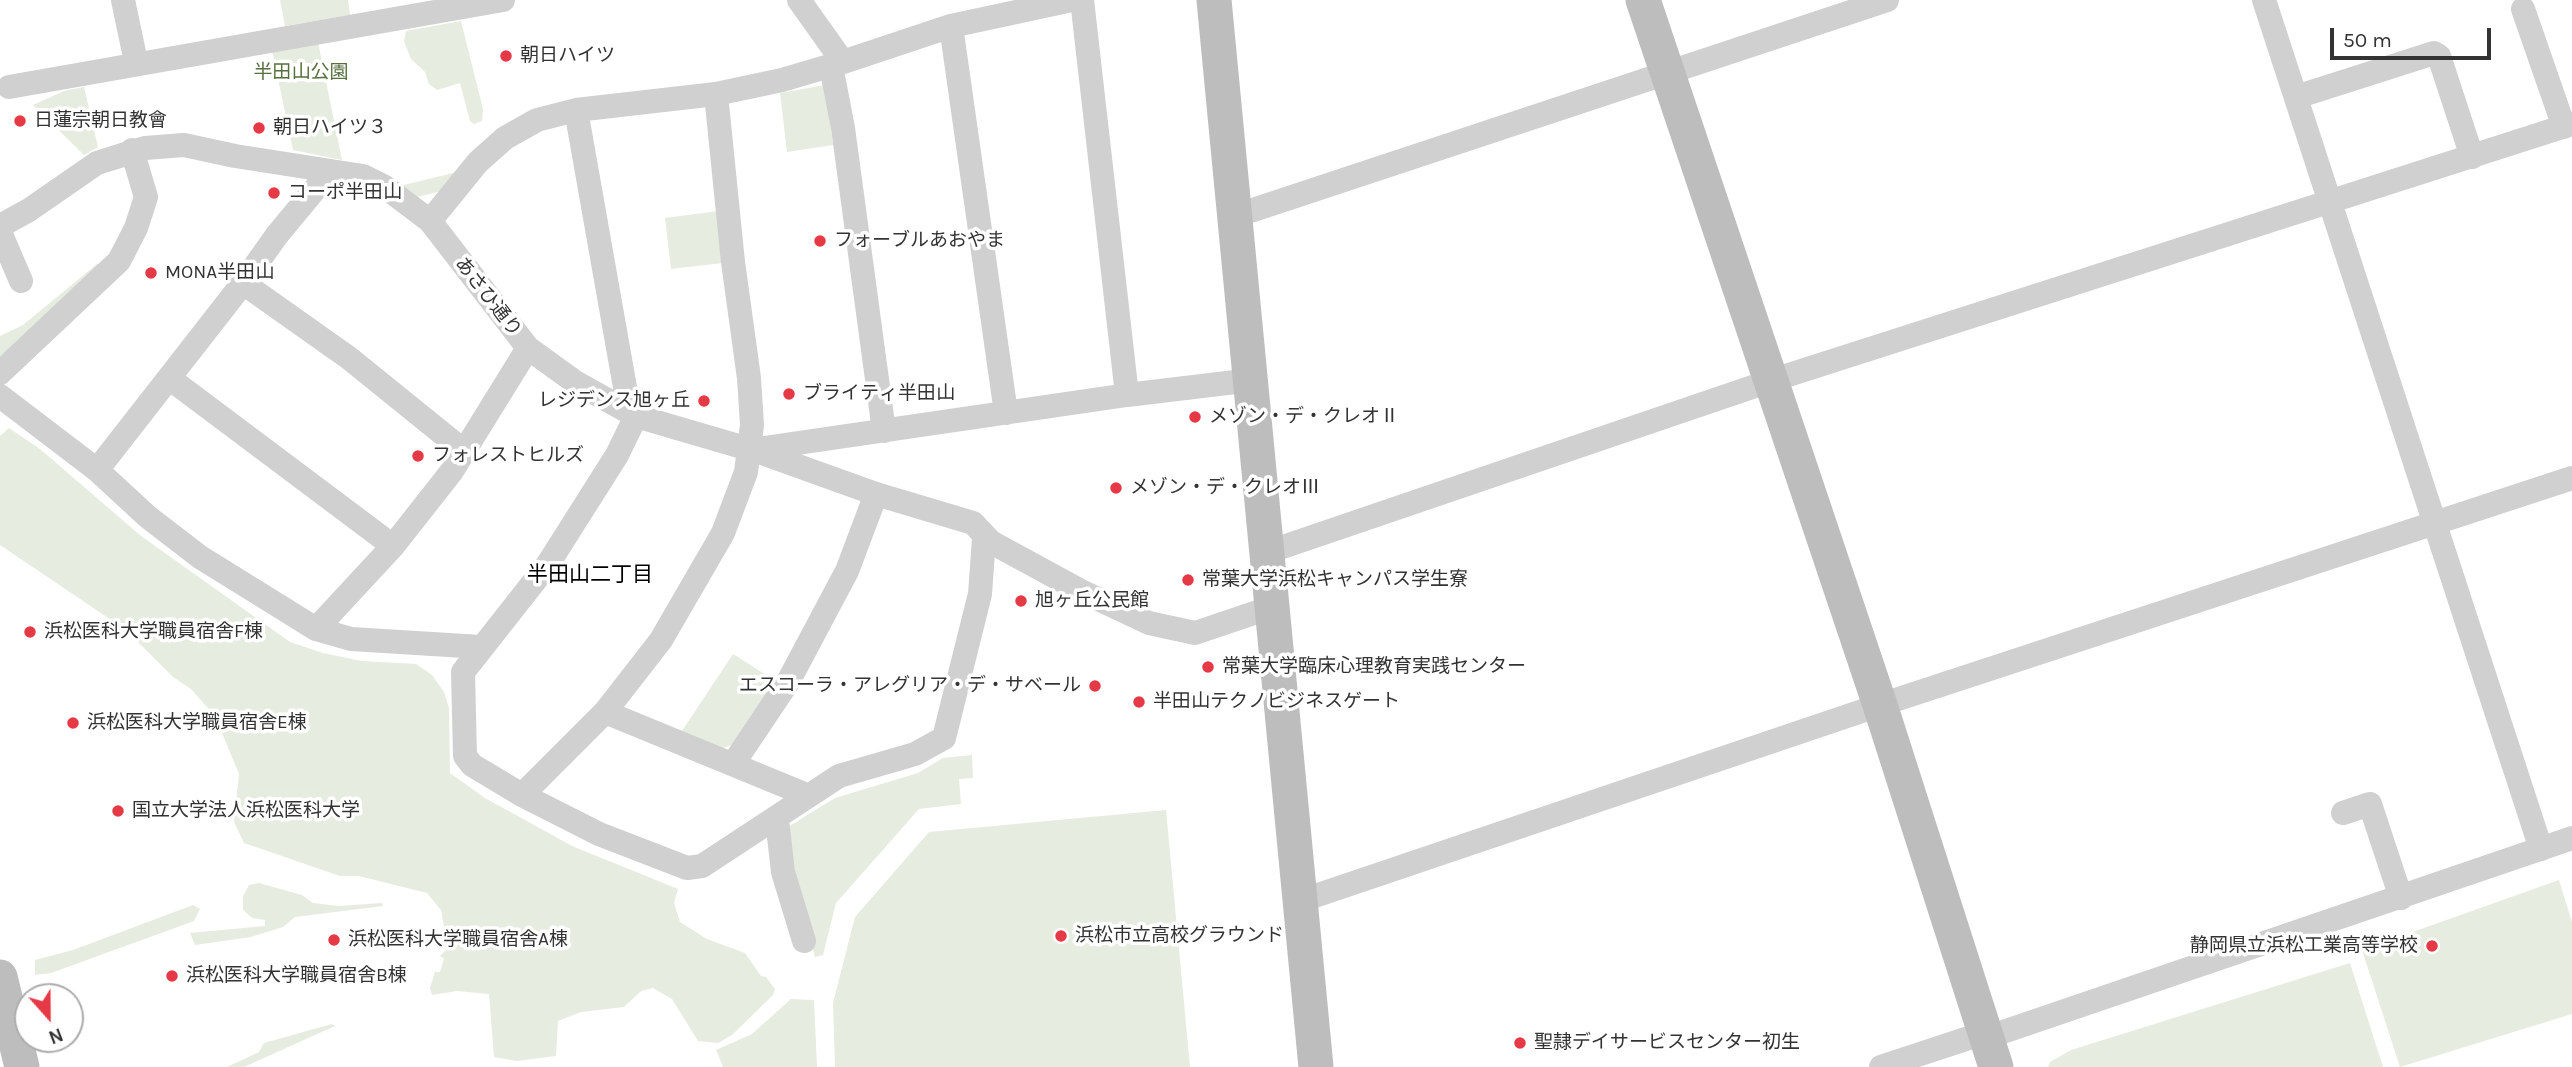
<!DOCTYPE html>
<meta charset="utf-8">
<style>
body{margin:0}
#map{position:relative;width:2572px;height:1067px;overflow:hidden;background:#fff;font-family:Karla,sans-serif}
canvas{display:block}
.north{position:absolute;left:14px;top:983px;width:70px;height:70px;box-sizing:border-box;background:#fff;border:2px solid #adadad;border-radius:50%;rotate:159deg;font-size:19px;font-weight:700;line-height:28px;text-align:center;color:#333}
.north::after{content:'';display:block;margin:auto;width:24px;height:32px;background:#e63946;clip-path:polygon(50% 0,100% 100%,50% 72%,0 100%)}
.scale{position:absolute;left:2330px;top:28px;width:161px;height:32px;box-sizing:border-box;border:4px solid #333;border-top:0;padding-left:9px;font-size:21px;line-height:24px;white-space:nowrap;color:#333;-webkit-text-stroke:5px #fff;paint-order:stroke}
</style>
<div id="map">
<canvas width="2572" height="1067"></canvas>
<div class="north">N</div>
<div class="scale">50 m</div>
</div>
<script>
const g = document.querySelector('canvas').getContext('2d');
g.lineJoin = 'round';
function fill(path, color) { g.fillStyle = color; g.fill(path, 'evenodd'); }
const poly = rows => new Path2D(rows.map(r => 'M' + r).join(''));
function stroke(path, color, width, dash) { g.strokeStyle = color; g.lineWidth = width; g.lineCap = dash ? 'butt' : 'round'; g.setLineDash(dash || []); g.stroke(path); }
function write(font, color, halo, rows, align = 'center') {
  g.font = font + ' Karla,"Noto Sans JP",sans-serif'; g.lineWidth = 7; g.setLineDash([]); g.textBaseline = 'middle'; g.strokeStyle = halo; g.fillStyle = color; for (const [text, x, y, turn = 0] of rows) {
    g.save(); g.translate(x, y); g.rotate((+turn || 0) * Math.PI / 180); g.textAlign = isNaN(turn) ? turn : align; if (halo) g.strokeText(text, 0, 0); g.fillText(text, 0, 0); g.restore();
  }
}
const green = poly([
 [280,0,348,0,350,15,285,26],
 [461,21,483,109,482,121,474,124,470,121,460,83,437,90,429,84,425,72,411,59,404,41,406,31],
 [318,42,342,160,293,150,272,50],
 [825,85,833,145,787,152,780,93],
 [84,87,98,147,84,155,33,105,64,91],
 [457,172,442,191,417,197,400,186],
 [718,211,723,263,671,269,665,218],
 [97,264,102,265,27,338,0,356,0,336,23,325],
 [9,428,40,449,141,536,290,642,323,653,362,661,416,664,432,675,444,692,449,708,450,773,485,798,572,846,678,889,674,903,680,922,707,939,745,953,761,976,766,977,775,989,773,995,732,1035,718,1043,698,1041,672,999,653,988,641,991,624,1007,581,1012,558,1021,556,1056,517,1061,494,1057,489,994,457,991,432,995,430,988,435,972,440,972,444,959,440,956,448,948,441,910,427,893,359,876,340,876,244,843,234,822,239,774,215,716,191,689,173,677,126,630,0,545,0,436],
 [733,654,777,682,732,745,720,749,682,731],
 [972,755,973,778,959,779,961,804,919,809,836,903,823,955,815,957,794,880,788,827,835,798,918,773,943,758],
 [1166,810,1190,1067,835,1067,833,1003,855,917,929,832],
 [2559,880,2572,922,2572,1014,2400,1067,2362,950],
 [259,883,302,895,313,903,339,906,382,903,383,906,295,917,283,927,251,937,195,945,190,933,265,926,265,920,252,918,243,910,243,896,249,885],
 [193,905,200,909,194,921,51,973,35,975,35,960,73,950],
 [2350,963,2383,1067,2048,1067,2050,1062,2071,1050],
 [791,999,814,1000,817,1067,723,1067,716,1050,752,1034],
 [332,1024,335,1026,244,1067,227,1067,259,1052,264,1043]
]);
const street = poly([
 [123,0,136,62],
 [799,0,843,62,951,26,1072,0],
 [1082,0,1127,395,1252,380],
 [2264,0,2541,849],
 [2523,9,2564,127],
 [951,26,1006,413],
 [831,66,843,128,884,431],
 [9,87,503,0],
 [2296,97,2434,53,2439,56,2472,157],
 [576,110,626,393,636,416,617,455,548,564,463,672,465,756,472,765,522,795,599,834,687,868,702,866,839,776,915,754,944,738,980,594,984,538],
 [330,171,277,235,243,283,97,470,148,517,200,557,316,629,351,639,481,647],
 [1235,216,1887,0],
 [430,221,478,162,505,138,537,120,576,110,716,94,782,80,843,62],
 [0,226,29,210,97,163,145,148,184,145,235,156,363,176,385,187,430,221,528,348,575,382,636,416,759,452,876,494,973,523,991,542,1081,591,1149,623,1195,633,1272,607],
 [0,232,21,281],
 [243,283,349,358,464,451],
 [0,373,119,261,136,228,146,197,132,150],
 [169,378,393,546],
 [0,396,97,470],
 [757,449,1127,395],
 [1268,552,1773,380,2572,124],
 [316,629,393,546,452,471,528,348],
 [605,712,807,795],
 [733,764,788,682,847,571,876,494],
 [522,795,605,712,661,640,723,533,746,472,752,425,749,378,733,262,716,94],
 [2343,813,2370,804,2401,898],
 [777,819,783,872,804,941],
 [1300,901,1880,705,2572,478],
 [1881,1067,1984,1033,1997,1034,2572,838]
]);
const secondary = poly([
 [1214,0,1316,1067],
 [1643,0,1880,705,1996,1067],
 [0,977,22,1067]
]);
const markers = [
 [506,56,7,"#e63946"],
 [20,121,7,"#e63946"],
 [259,128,7,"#e63946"],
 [274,193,7,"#e63946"],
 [820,241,7,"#e63946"],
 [151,273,7,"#e63946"],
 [789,394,7,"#e63946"],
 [704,401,7,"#e63946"],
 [1195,417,7,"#e63946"],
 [418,456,7,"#e63946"],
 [1116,488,7,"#e63946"],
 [1188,580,7,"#e63946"],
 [1021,601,7,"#e63946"],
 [30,632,7,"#e63946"],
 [1208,667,7,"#e63946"],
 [1095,686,7,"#e63946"],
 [1139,702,7,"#e63946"],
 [73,723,7,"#e63946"],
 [118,811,7,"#e63946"],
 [1061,936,7,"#e63946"],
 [334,940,7,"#e63946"],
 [2432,946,7,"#e63946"],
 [172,976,7,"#e63946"],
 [1520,1043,7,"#e63946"]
];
const poiNames = [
 ["朝日ハイツ",520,56],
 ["日蓮宗朝日教會",34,121],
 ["朝日ハイツ３",273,128],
 ["コーポ半田山",288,193],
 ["フォーブルあおやま",834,241],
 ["MONA半田山",165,273],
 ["ブライティ半田山",803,394],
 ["レジデンス旭ヶ丘",690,401,"right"],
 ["メゾン・デ・クレオⅡ",1209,417],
 ["フォレストヒルズ",432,456],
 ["メゾン・デ・クレオⅢ",1130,488],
 ["常葉大学浜松キャンパス学生寮",1202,580],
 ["旭ヶ丘公民館",1035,601],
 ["浜松医科大学職員宿舎F棟",44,632],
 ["常葉大学臨床心理教育実践センター",1222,667],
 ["エスコーラ・アレグリア・デ・サベール",1081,686,"right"],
 ["半田山テクノビジネスゲート",1153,702],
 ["浜松医科大学職員宿舎E棟",87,723],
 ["国立大学法人浜松医科大学",132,811],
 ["浜松市立高校グラウンド",1075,936],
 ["浜松医科大学職員宿舎A棟",348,940],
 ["静岡県立浜松工業高等学校",2418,946,"right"],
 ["浜松医科大学職員宿舎B棟",186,976],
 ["聖隷デイサービスセンター初生",1534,1043]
];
const parkNames = [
 ["半田山公園",301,73]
];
const streetNames = [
 ["あさひ通り",488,297,52]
];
const neighbourhoodNames = [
 ["半田山二丁目",590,575]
];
fill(green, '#e6ecdf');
stroke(street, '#d0d0d0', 24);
stroke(secondary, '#bdbdbd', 35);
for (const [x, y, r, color] of markers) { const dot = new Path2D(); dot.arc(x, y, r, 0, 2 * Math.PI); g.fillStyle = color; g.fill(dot); stroke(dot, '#fff', 2.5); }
write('19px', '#333', '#fff', poiNames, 'left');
write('19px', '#56703f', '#fff', parkNames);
write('19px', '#333', '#fff', streetNames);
write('21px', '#000', '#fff', neighbourhoodNames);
</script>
